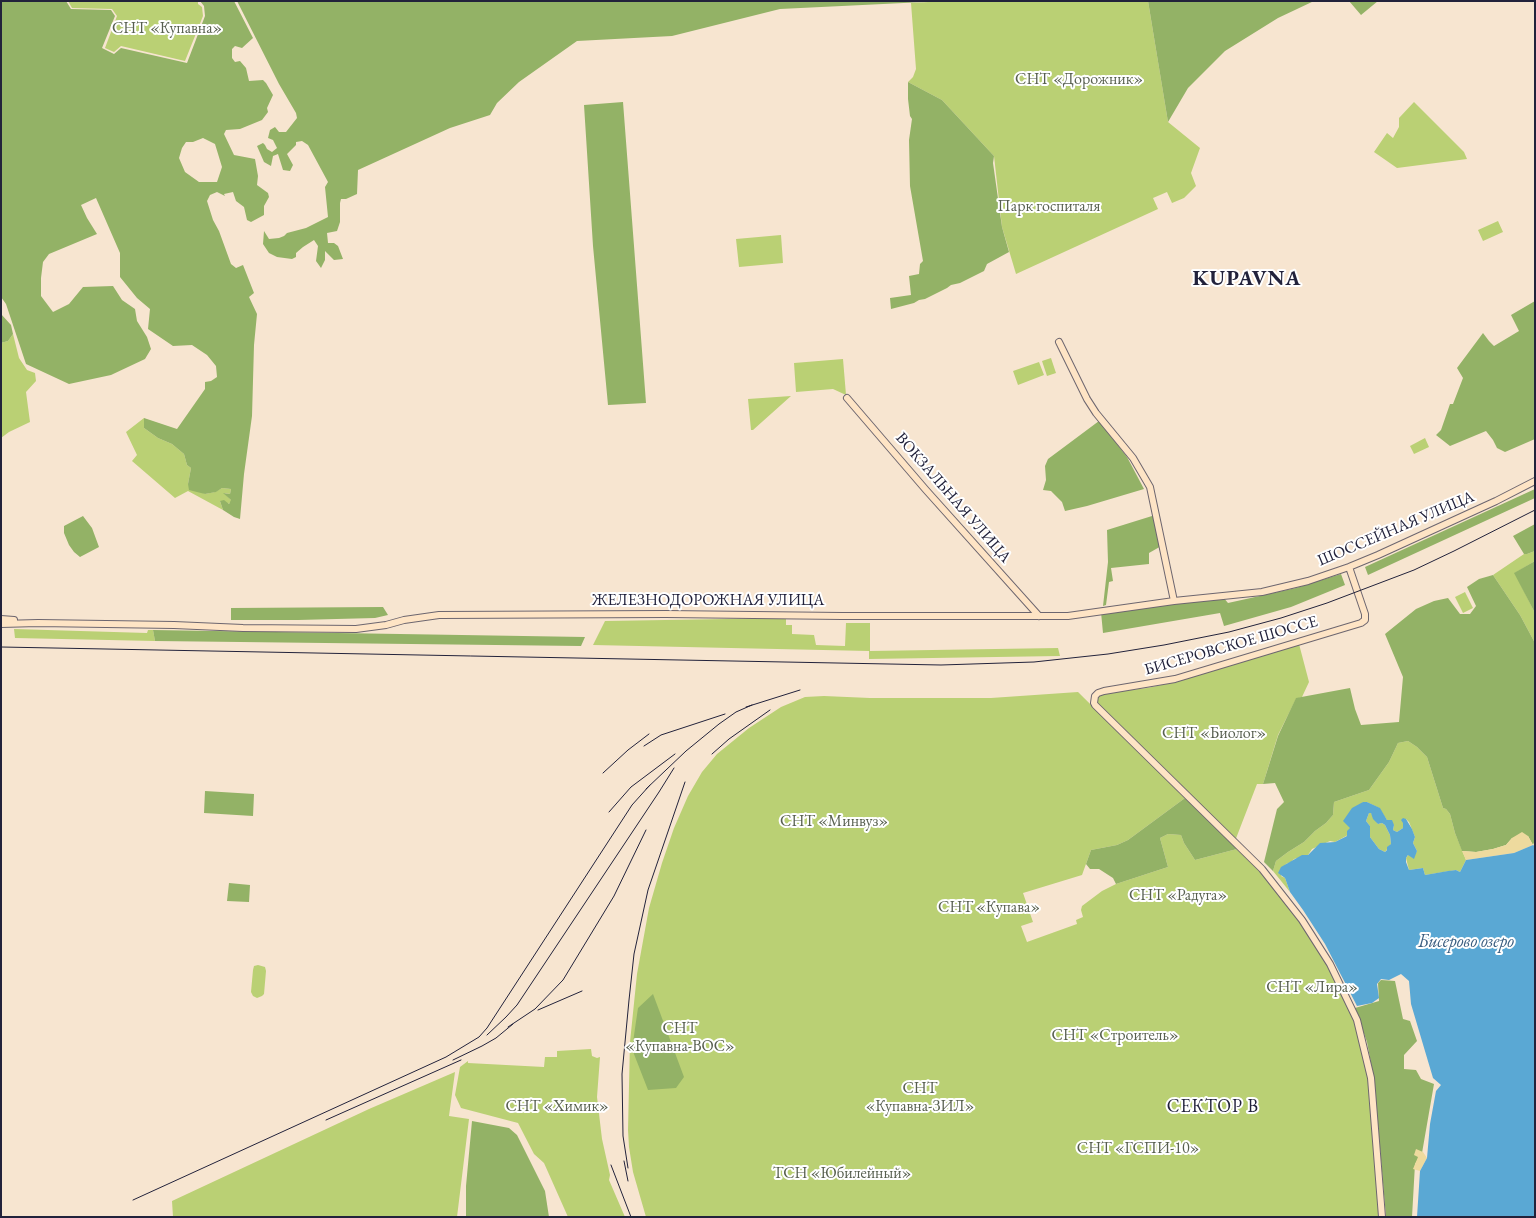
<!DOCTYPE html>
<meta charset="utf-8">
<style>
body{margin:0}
#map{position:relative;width:1536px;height:1218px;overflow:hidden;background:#f7e5d0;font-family:"EB Garamond",serif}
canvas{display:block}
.frame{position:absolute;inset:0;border:2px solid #22223b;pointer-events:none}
</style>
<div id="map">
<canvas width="1536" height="1218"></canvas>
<div class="frame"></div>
</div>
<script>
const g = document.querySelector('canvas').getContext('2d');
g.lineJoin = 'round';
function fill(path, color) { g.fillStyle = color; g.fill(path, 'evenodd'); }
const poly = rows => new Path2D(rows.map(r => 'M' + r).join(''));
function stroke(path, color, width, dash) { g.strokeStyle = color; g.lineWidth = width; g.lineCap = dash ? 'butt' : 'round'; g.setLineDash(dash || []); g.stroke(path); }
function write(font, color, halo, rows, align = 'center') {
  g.font = font + ' "EB Garamond",serif'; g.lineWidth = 4; g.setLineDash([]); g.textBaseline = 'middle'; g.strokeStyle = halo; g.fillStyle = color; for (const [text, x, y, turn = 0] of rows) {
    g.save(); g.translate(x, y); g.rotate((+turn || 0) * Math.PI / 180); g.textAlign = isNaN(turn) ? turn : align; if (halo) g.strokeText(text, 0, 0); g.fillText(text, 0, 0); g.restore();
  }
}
const green = poly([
 [68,1,198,1,198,4,202,7,203,16,185,61,121,46,114,52,105,48,117,16,112,9,72,8],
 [945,1,1148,1,1168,122,1200,148,1191,173,1196,186,1184,198,1172,203,1167,192,1153,198,1158,209,1016,274,1002,227,994,156,942,100,908,82,913,77,916,69,911,3],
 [1414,102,1464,152,1467,159,1397,168,1374,152,1387,133,1393,138,1399,127,1399,118],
 [1498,221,1503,232,1483,241,1478,230],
 [781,235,783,263,739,267,736,239],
 [13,334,19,358,27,370,35,373,36,381,26,392,30,422,9,432,1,438,1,343,8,341],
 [1051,358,1056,373,1047,376,1042,361],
 [843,359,846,395,833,389,796,392,794,363],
 [1039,362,1044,375,1018,385,1013,371],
 [791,396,753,430,751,430,748,399],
 [144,418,144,428,158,438,172,444,184,454,187,465,191,468,188,484,205,494,215,492,222,488,231,489,230,494,224,493,232,501,228,504,220,501,223,510,188,491,175,498,132,461,137,455,126,432],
 [1425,438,1429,447,1414,454,1410,446],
 [1535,551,1535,561,1515,573,1535,613,1535,643,1520,615,1493,575,1524,554,1527,554],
 [1465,592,1473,608,1463,613,1455,597],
 [786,618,786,625,792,625,792,634,814,635,816,645,845,646,846,623,870,623,870,651,1058,648,1060,656,869,659,869,651,593,645,605,621],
 [14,629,147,633,148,630,153,630,155,641,15,638],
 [1299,644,1309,682,1302,697,1296,699,1278,735,1263,784,1257,784,1235,841,1097,704,1097,697,1105,693,1147,688,1176,682],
 [1078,692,1185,798,1128,840,1117,845,1091,850,1082,875,1023,893,1033,922,1021,926,1027,942,1077,924,1076,920,1083,917,1081,910,1082,906,1102,891,1116,884,1168,867,1160,838,1168,834,1181,835,1184,843,1195,860,1237,849,1261,871,1300,921,1328,965,1354,1021,1369,1078,1379,1217,646,1217,633,1172,629,1147,628,1130,630,1042,637,974,649,908,662,863,674,828,688,796,702,772,717,754,749,728,781,707,805,697,824,696,870,698,991,698],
 [1408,741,1417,747,1427,757,1443,808,1446,809,1450,814,1455,833,1466,860,1460,872,1456,870,1425,875,1423,868,1409,870,1406,858,1409,854,1413,858,1417,851,1413,843,1415,837,1409,822,1406,819,1403,823,1403,828,1397,832,1393,830,1394,825,1387,820,1379,808,1367,802,1363,802,1348,835,1335,842,1330,841,1312,849,1308,855,1294,859,1291,862,1286,864,1281,876,1285,878,1290,892,1273,871,1276,861,1288,852,1304,842,1315,831,1326,823,1333,815,1334,802,1369,790,1389,762,1398,743],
 [1369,813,1371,813,1378,824,1382,823,1385,825,1390,835,1391,844,1385,852,1379,849,1370,837,1370,826,1366,821],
 [258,965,265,967,266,971,264,994,262,996,257,998,253,996,251,992,253,970,254,966],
 [591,1049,592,1056,597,1058,600,1057,597,1097,602,1139,610,1175,609,1180,625,1217,568,1217,544,1163,534,1154,518,1123,461,1108,455,1095,460,1067,468,1061,468,1063,544,1067,545,1057,557,1057,557,1051],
 [455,1072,449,1116,469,1119,457,1217,173,1217,172,1201,369,1109]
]);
const forest = poly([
 [1,1,66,1,71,9,111,10,115,16,102,48,114,54,121,48,187,63,205,16,204,6,200,1,234,1,253,38,242,48,235,46,232,49,232,58,235,62,240,61,246,68,249,81,263,80,266,83,273,95,267,108,268,112,262,120,240,129,226,130,224,134,234,155,255,159,258,176,257,185,268,193,269,197,264,206,264,215,251,222,247,220,244,207,236,201,233,192,224,194,225,196,217,192,210,195,207,201,213,220,219,231,231,264,236,268,243,265,254,293,249,297,257,314,254,345,252,416,244,474,240,519,234,517,223,510,220,501,224,500,229,504,231,500,223,493,230,494,231,489,222,488,216,492,205,494,189,490,188,484,191,468,187,465,184,454,172,444,158,438,144,428,144,418,177,429,205,389,205,382,211,381,217,377,216,366,207,355,192,345,173,346,148,329,150,309,137,298,120,277,120,253,96,198,81,205,87,218,97,234,49,254,43,262,41,278,41,296,53,312,69,304,83,287,113,286,122,300,135,309,137,321,147,337,151,349,145,359,111,375,69,384,26,364,6,304,1,297],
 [203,138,215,144,222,167,217,182,199,182,185,172,179,158,182,148,186,142,193,142],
 [237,1,945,1,780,9,672,36,577,41,519,82,497,103,490,115,450,128,358,170,357,194,346,199,341,199,340,203,340,222,337,231,327,233,328,243,334,243,338,246,343,259,334,260,325,251,325,260,321,268,316,261,318,246,314,240,303,247,296,253,296,257,292,259,277,257,269,253,263,244,264,231,269,239,279,238,284,236,287,233,306,228,328,217,325,187,328,182,308,145,302,141,296,142,296,145,287,154,293,165,290,171,283,170,278,154,273,156,271,166,264,162,257,146,263,143,265,145,267,149,272,152,277,148,273,140,268,138,270,130,275,127,279,132,286,132,297,118,296,113,279,84],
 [1148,1,1314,1,1278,18,1225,51,1188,88,1168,122],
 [1349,1,1378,1,1361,15],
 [908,82,942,100,994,156,993,163,1002,227,1009,252,987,264,984,271,960,283,951,285,947,288,925,299,919,300,914,303,891,309,890,298,911,295,909,276,919,274,920,264,923,261,910,186,909,140,912,119,910,116,908,99],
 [623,102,646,403,608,405,593,246,584,105],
 [1535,301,1535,439,1505,452,1497,448,1493,440,1486,431,1450,446,1436,435,1441,430,1450,404,1453,404,1463,378,1457,368,1483,333,1489,341,1494,346,1519,331,1511,315],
 [1,314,11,325,13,334,8,341,1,343],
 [1099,421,1127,457,1144,489,1087,506,1065,511,1062,502,1051,491,1043,490,1046,480,1045,466,1048,459],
 [1535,489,1535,498,1368,575,1365,567],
 [83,516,92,528,99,547,80,557,74,552,69,545,64,533,64,526],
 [1152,516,1156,516,1163,545,1149,553,1149,564,1111,568,1113,581,1109,582,1106,605,1103,606,1108,562,1107,530],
 [1535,524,1535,551,1527,554,1524,554,1513,536],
 [1535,561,1535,613,1514,573],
 [1341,574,1345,585,1291,607,1224,626,1220,613,1103,633,1101,612,1223,597,1228,603,1296,588],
 [1493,575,1520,615,1535,643,1535,840,1533,845,1528,836,1512,838,1506,845,1493,849,1476,852,1462,851,1455,833,1450,814,1446,809,1443,808,1427,757,1417,747,1408,741,1398,743,1389,762,1369,790,1334,802,1333,815,1326,823,1315,831,1304,842,1288,852,1276,861,1273,871,1264,862,1277,809,1284,802,1275,783,1263,784,1278,736,1296,698,1350,688,1355,709,1361,725,1399,722,1403,677,1385,634,1416,609,1434,601,1448,598,1460,614,1470,614,1476,606,1467,587,1479,579],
 [383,607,388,615,375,618,298,620,231,620,231,608],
 [153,630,585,637,581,646,155,641],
 [205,791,254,794,253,816,204,813],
 [1185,798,1237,849,1195,860,1184,843,1181,835,1168,834,1160,838,1168,867,1116,884,1113,878,1099,869,1090,869,1086,864,1091,850,1117,845,1128,840],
 [229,883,250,885,249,902,227,901],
 [1381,980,1395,981,1403,1019,1410,1021,1417,1041,1404,1055,1404,1069,1416,1070,1421,1079,1434,1084,1422,1153,1415,1164,1412,1217,1386,1217,1374,1079,1367,1042,1355,1008,1379,1001,1378,983],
 [653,994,684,1077,676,1088,648,1090,632,1049,638,1008],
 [472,1121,509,1128,517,1135,545,1191,549,1217,466,1217,466,1186]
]);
const sand = poly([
 [1522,832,1528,836,1533,845,1514,853,1466,860,1462,851,1476,852,1493,849,1506,845,1512,838],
 [1416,1149,1423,1152,1427,1158,1420,1171,1413,1169,1418,1157,1414,1155]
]);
const water = poly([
 [1363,802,1367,802,1380,808,1387,820,1392,820,1394,825,1393,830,1397,832,1403,828,1403,823,1401,820,1403,818,1406,819,1412,829,1415,837,1413,843,1417,851,1414,859,1408,855,1406,858,1406,862,1409,870,1423,868,1425,875,1448,871,1456,870,1460,872,1466,860,1514,853,1533,845,1535,846,1535,1217,1417,1217,1420,1171,1427,1158,1430,1124,1436,1091,1441,1085,1433,1078,1411,1004,1409,981,1401,974,1389,980,1381,979,1377,984,1379,998,1372,1003,1357,1006,1325,944,1303,910,1290,892,1285,878,1278,873,1281,867,1302,855,1308,855,1320,843,1335,842,1347,836,1347,831,1350,828,1343,821,1352,808],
 [1369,813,1371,813,1373,819,1378,824,1382,823,1385,825,1390,835,1391,844,1387,847,1387,850,1385,852,1379,849,1370,837,1370,826,1366,821]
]);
const secondary = poly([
 [1059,342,1087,399,1096,413,1133,458,1150,487,1174,601],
 [847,398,926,490,1039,616],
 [1349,567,1365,614,1365,620,1361,623,1175,679,1104,691,1098,693,1095,696,1094,703,1095,705,1262,869,1302,920,1330,964,1357,1020,1371,1078,1382,1217],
 [1,619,14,620],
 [1,624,38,623,174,625,243,628,356,629,386,625,404,620,439,615,666,614,842,616,1068,616,1174,601,1262,592,1308,581,1349,567,1378,555,1496,501,1535,481]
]);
const rail = poly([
 [1,647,941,665,1034,662,1108,654,1164,645,1229,632,1281,618,1327,603,1414,570,1454,551,1535,510],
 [746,707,800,690],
 [644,746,661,735,725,714],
 [712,754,729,739,770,710],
 [603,773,628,750,649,734],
 [646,789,686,751,719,724,736,712,752,705],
 [609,812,631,787,675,754],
 [538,1010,582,991],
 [508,1027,535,1009,563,980,614,896,646,830],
 [487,1035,506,1017,517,1005,659,792,674,768],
 [453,1060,482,1046,496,1038,513,1024],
 [326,1120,461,1060],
 [624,1161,628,1181],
 [611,1165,631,1217],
 [628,1168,623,1136,622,1074,629,1000,634,954,648,890,685,782],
 [133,1200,446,1057,479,1037,487,1028,632,805,650,785]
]);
const parkNames = [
 ["СНТ «Купавна»",167,29],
 ["СНТ «Дорожник»",1079,80],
 ["Парк госпиталя",1049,207],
 ["СНТ «Биолог»",1214,734],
 ["СНТ «Минвуз»",834,822],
 ["СНТ «Радуга»",1178,896],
 ["СНТ «Купава»",989,908],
 ["СНТ «Лира»",1312,988],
 ["СНТ",680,1029],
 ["«Купавна-ВОС»",680,1047],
 ["СНТ «Строитель»",1115,1036],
 ["СНТ",920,1089],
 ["«Купавна-ЗИЛ»",920,1107],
 ["СНТ «Химик»",557,1107],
 ["СНТ «ГСПИ-10»",1138,1149],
 ["ТСН «Юбилейный»",842,1174]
];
const streetNames = [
 ["ВОКЗАЛЬНАЯ УЛИЦА",953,498,49],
 ["ШОССЕЙНАЯ УЛИЦА",1396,529,-23],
 ["ЖЕЛЕЗНОДОРОЖНАЯ УЛИЦА",708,601],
 ["БИСЕРОВСКОЕ ШОССЕ",1231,646,-16]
];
const waterNames = [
 ["Бисерово озеро",1466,942]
];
const neighbourhoodNames = [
 ["СЕКТОР В",1213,1107]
];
const districtNames = [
 ["KUPAVNA",1247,279]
];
fill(green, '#bad074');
fill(forest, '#93b266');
fill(sand, '#eeda9e');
fill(water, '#5aa8d4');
stroke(secondary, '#6d666f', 8);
stroke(secondary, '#fee4c5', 6);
stroke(rail, '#22223b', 1);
write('16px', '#575f4f', '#fff', parkNames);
write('16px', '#22223b', '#fff', streetNames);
write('italic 18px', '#3b5e80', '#fff', waterNames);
g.letterSpacing = '1px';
write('18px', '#22223b', '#fff', neighbourhoodNames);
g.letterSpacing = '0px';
g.letterSpacing = '1px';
write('bold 21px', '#22223b', '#fff', districtNames);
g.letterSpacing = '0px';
</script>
